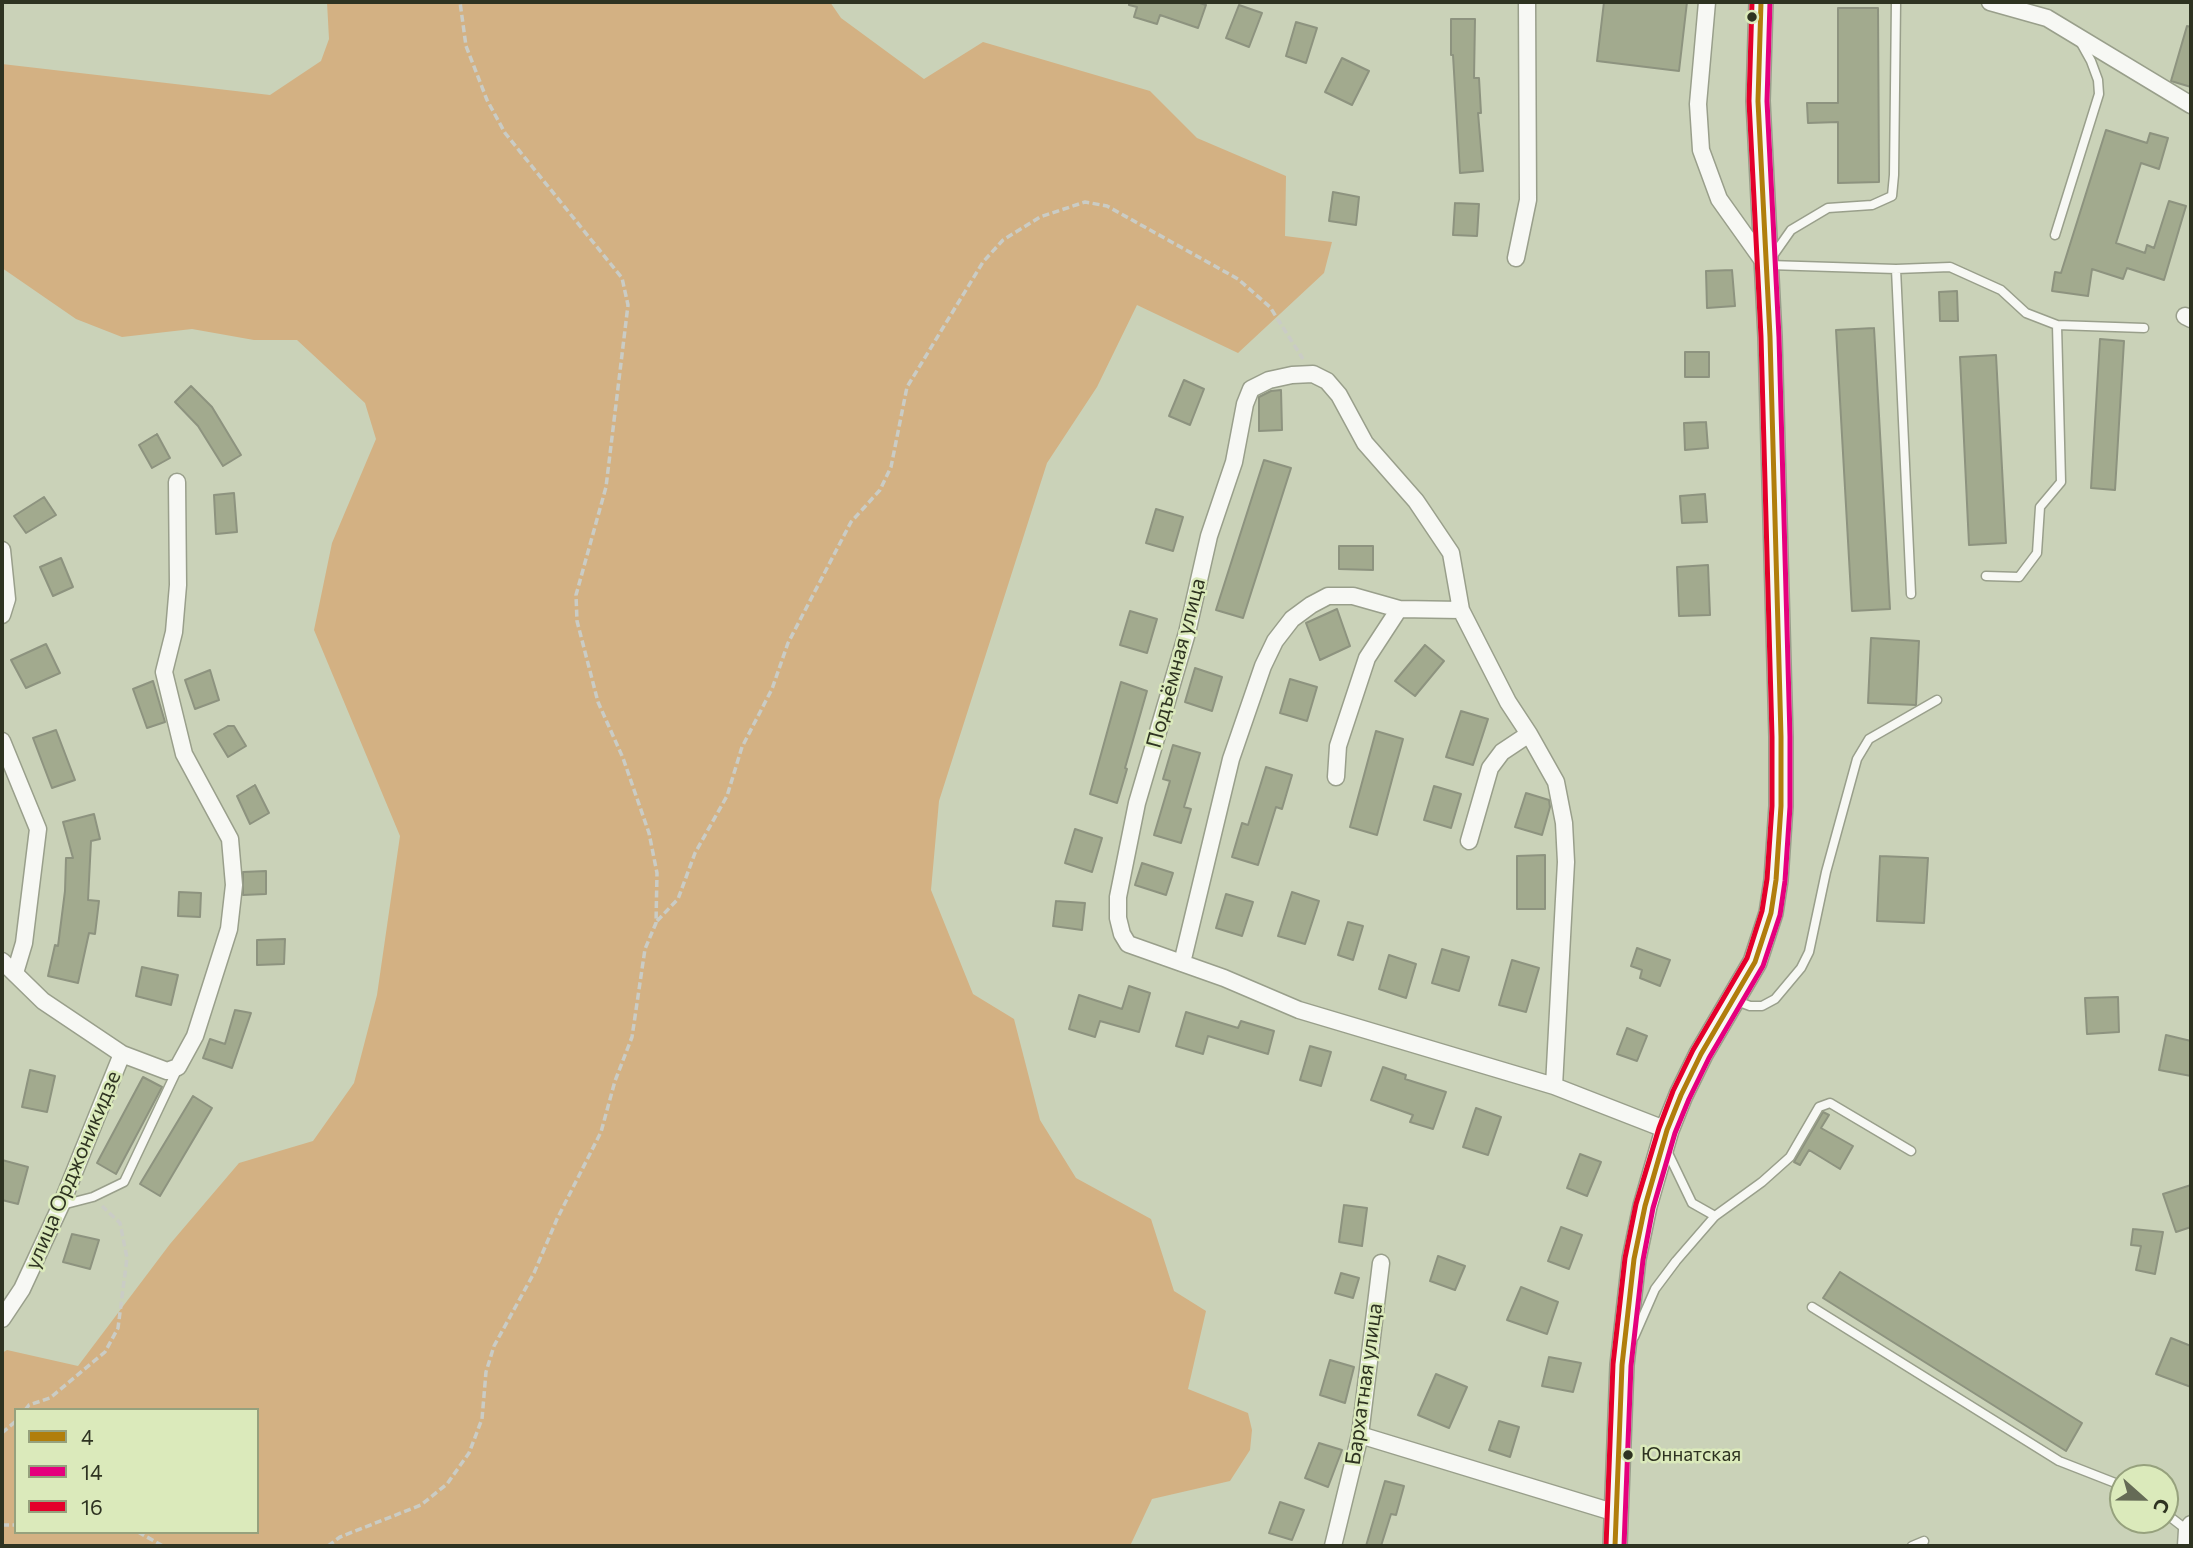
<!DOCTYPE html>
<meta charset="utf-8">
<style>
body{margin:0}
#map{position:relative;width:2193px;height:1548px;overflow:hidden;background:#cad2b8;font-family:Commissioner,sans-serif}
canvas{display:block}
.frame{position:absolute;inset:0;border:4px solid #2e3321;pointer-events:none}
.legend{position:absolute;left:14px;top:1408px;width:245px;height:126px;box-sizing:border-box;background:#dbeabb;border:2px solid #96a17d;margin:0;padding:9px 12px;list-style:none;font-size:21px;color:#2e3321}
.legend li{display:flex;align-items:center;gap:14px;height:35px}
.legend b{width:35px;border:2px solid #96a17d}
.north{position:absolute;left:2109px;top:1464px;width:70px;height:70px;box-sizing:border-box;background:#dbeabb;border:2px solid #96a17d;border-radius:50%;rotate:111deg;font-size:19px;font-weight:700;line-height:28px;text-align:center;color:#2e3321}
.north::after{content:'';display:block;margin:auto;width:24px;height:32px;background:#656b56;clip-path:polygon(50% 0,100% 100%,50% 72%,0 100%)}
</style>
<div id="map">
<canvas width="2193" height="1548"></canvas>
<div class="frame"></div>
<ul class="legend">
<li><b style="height:9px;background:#b17e0c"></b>4</li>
<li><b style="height:9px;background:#e5007d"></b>14</li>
<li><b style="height:9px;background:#e4002b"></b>16</li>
</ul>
<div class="north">С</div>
</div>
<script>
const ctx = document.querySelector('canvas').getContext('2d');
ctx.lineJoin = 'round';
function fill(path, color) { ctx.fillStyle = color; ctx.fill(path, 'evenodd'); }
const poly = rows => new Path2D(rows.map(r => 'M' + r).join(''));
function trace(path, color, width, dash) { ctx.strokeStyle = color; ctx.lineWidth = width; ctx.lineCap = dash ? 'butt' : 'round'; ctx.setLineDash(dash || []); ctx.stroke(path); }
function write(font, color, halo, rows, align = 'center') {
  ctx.font = font + ' Commissioner,sans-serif'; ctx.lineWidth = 5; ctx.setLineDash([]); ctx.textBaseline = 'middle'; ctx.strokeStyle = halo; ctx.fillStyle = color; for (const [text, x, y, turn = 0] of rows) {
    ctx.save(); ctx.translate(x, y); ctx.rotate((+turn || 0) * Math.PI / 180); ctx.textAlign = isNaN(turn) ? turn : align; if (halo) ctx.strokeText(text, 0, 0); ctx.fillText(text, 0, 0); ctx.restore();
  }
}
fill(poly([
 [327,2,830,2,841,18,924,79,983,42,1150,91,1197,138,1286,176,1285,236,1332,242,1324,273,1238,353,1137,305,1097,387,1047,463,939,801,931,890,973,994,1014,1019,1040,1120,1076,1178,1151,1219,1174,1291,1206,1311,1188,1389,1248,1413,1252,1430,1250,1450,1230,1481,1152,1499,1130,1546,2,1546,2,1353,7,1350,78,1366,170,1244,239,1163,313,1141,354,1083,377,995,400,836,314,630,332,543,376,439,365,403,297,340,254,340,192,329,122,337,76,319,2,268,2,64,270,95,321,61,329,39],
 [16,1410,257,1410,257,1532,16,1532]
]), '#d3b183');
const building = poly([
 [1129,2,1197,2,1206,5,1198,28,1160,15,1157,24,1134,17,1137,7,1129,5,1129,2],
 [1604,2,1687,2,1679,71,1597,61,1604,2],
 [1239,5,1262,13,1249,47,1226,38,1239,5],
 [1838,8,1878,8,1879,182,1838,183,1838,122,1808,123,1807,103,1838,103,1838,8],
 [1451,19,1475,19,1474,78,1479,78,1481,113,1478,113,1483,171,1460,173,1453,55,1451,55,1451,19],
 [1296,22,1317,28,1306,63,1286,56,1296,22],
 [2187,26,2191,27,2191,87,2171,81,2187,26],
 [1342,58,1369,71,1352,105,1325,92,1342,58],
 [2106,130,2147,143,2150,133,2168,138,2159,169,2141,163,2116,243,2145,253,2147,245,2154,248,2169,201,2186,206,2164,280,2127,268,2123,279,2092,269,2088,296,2052,291,2055,272,2061,273,2106,130],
 [1333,192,1359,197,1356,225,1329,221,1333,192],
 [1455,203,1479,204,1477,236,1453,235,1455,203],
 [1732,270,1735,306,1707,308,1706,271,1732,270],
 [1957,291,1958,321,1940,321,1939,292,1957,291],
 [1874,328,1890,609,1852,611,1836,330,1874,328],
 [2100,339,2124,341,2115,490,2091,488,2100,339],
 [1685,352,1709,352,1709,377,1685,377,1685,352],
 [1996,355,2006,543,1969,545,1960,357,1996,355],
 [1184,380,1204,389,1190,425,1169,416,1184,380],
 [191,386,212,407,241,455,223,466,198,426,175,402,191,386],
 [1281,390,1282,430,1259,431,1259,397,1271,391,1281,390],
 [1706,422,1708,448,1685,450,1684,423,1706,422],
 [157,434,170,458,152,468,139,445,157,434],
 [1264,460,1291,468,1243,618,1216,610,1264,460],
 [234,493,237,532,216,534,214,495,234,493],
 [1705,494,1707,522,1682,523,1680,496,1705,494],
 [44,497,56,515,26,533,14,516,44,497],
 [1156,509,1183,517,1173,551,1146,543,1156,509],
 [1339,546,1373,546,1373,570,1339,569,1339,546],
 [61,558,73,587,53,596,40,567,61,558],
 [1708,565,1710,615,1679,616,1677,567,1708,565],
 [1337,609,1350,646,1320,660,1306,623,1337,609],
 [1130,611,1157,619,1147,653,1120,645,1130,611],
 [1871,638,1919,641,1916,705,1868,703,1871,638],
 [46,644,60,673,26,688,11,660,46,644],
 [1425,645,1444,661,1415,696,1395,681,1425,645],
 [1195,668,1222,677,1212,711,1185,702,1195,668],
 [210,670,219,700,195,709,185,680,210,670],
 [1290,679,1317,687,1307,721,1280,713,1290,679],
 [153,681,165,722,147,728,133,689,153,681],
 [1121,682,1147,691,1125,768,1127,769,1117,803,1090,794,1121,682],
 [1461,711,1488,719,1473,765,1446,757,1461,711],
 [228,726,234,726,246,746,228,757,214,734,228,726],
 [56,730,75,780,52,788,33,738,56,730],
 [1376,731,1403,739,1377,835,1350,827,1376,731],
 [1173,745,1200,753,1184,807,1191,809,1181,843,1154,835,1170,781,1163,779,1173,745],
 [1266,767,1292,775,1282,809,1276,807,1258,865,1232,857,1242,823,1248,825,1266,767],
 [255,785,269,813,250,824,237,796,255,785],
 [1434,786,1461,794,1451,828,1424,820,1434,786],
 [1526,793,1549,800,1550,807,1542,835,1515,827,1526,793],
 [94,814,100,839,91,841,88,900,99,901,95,934,89,933,78,983,48,976,55,945,58,946,65,891,66,858,73,858,63,822,94,814],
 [1075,829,1102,838,1092,872,1065,863,1075,829],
 [1545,855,1545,909,1517,909,1517,856,1545,855],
 [1880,856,1928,858,1924,923,1877,921,1880,856],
 [1142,863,1173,873,1166,895,1135,885,1142,863],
 [266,871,266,894,243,895,243,872,266,871],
 [179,892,201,893,200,917,178,916,179,892],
 [1292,892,1319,901,1305,944,1278,936,1292,892],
 [1226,894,1253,902,1242,936,1216,928,1226,894],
 [1056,901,1085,903,1082,930,1053,926,1056,901],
 [1348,922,1363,926,1353,960,1338,955,1348,922],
 [285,939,284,964,257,965,257,940,285,939],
 [1637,948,1670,960,1660,986,1640,978,1642,970,1631,966,1637,948],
 [1442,949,1469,957,1459,991,1432,983,1442,949],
 [1389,955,1416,964,1406,998,1379,989,1389,955],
 [1512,960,1539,968,1526,1012,1499,1005,1512,960],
 [142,967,178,975,171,1005,136,996,142,967],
 [1129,986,1150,993,1139,1032,1100,1021,1095,1037,1069,1029,1079,995,1122,1009,1129,986],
 [2118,997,2119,1032,2087,1034,2085,998,2118,997],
 [235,1010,251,1013,232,1068,203,1058,210,1039,225,1044,235,1010],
 [1186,1012,1238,1028,1241,1021,1274,1031,1268,1054,1208,1036,1203,1054,1176,1046,1186,1012],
 [1627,1028,1647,1036,1637,1061,1617,1054,1627,1028],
 [2166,1035,2191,1041,2191,1076,2159,1070,2166,1035],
 [1310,1046,1331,1052,1321,1086,1300,1080,1310,1046],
 [1383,1067,1406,1075,1405,1079,1446,1092,1433,1129,1410,1122,1413,1115,1371,1100,1383,1067],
 [30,1070,55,1076,47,1112,22,1107,30,1070],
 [143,1077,162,1087,116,1174,97,1163,143,1077],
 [193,1096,212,1108,160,1196,140,1184,193,1096],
 [1476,1108,1501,1117,1488,1155,1463,1147,1476,1108],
 [1823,1112,1829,1115,1821,1128,1853,1146,1840,1169,1809,1150,1800,1165,1794,1162,1823,1112],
 [1580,1154,1601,1162,1587,1196,1567,1188,1580,1154],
 [2,1160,28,1167,18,1204,2,1200,2,1160],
 [2191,1185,2191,1227,2176,1232,2163,1194,2191,1185],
 [1344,1205,1367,1208,1362,1246,1339,1242,1344,1205],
 [1561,1227,1582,1235,1569,1269,1548,1261,1561,1227],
 [2133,1229,2163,1232,2155,1274,2136,1270,2141,1246,2131,1245,2133,1229],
 [72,1234,99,1240,90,1269,63,1262,72,1234],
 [1438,1256,1465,1266,1455,1290,1430,1281,1438,1256],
 [1840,1272,2082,1423,2066,1451,1823,1298,1840,1272],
 [1341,1273,1359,1278,1353,1298,1335,1293,1341,1273],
 [1521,1287,1558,1302,1547,1334,1507,1320,1521,1287],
 [2171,1338,2191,1346,2191,1387,2156,1374,2171,1338],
 [1549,1357,1581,1363,1573,1392,1542,1386,1549,1357],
 [1330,1360,1354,1367,1345,1403,1320,1395,1330,1360],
 [1436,1374,1467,1387,1449,1428,1418,1415,1436,1374],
 [1499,1421,1519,1427,1510,1457,1489,1450,1499,1421],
 [1319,1443,1342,1450,1328,1487,1305,1478,1319,1443],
 [1385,1481,1404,1486,1396,1515,1391,1514,1381,1546,1366,1546,1385,1481],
 [1280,1502,1304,1510,1292,1540,1269,1533,1280,1502]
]);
fill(building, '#a2aa8e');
trace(building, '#8d937f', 2);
const lane = poly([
 [2055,235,2099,94,2098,80,2091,61,2081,43],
 [1772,257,1791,230,1828,208,1872,205,1892,196,1894,175,1896,2],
 [1769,265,1896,269,1911,594],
 [1896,269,1950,267,2001,290,2026,313,2057,325,2144,328],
 [1986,576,2019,577,2037,553,2040,507,2061,482,2057,325],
 [1734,1000,1750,1006,1762,1006,1775,999,1801,968,1809,952,1826,872,1857,759,1869,739,1937,700],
 [1667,1151,1692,1203,1715,1216],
 [62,1205,93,1197,124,1182,177,1070],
 [1812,1307,2059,1461,2123,1486],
 [1634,1337,1655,1289,1676,1261,1715,1216,1762,1182,1790,1157,1819,1107,1830,1103,1911,1151],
 [2165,1513,2187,1530],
 [1912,1546,1924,1541]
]);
const street = poly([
 [1707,2,1698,104,1701,150,1719,199,1766,265],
 [1990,2,2047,18,2191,105],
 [1516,258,1528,200,1527,2],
 [2185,316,2191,319],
 [2,550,7,599,2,615],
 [2,741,38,829,24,943,15,973],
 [1336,777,1338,746,1367,658,1399,609],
 [1469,841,1490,768,1502,752,1529,734],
 [2,961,43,1001,122,1054,167,1071,178,1067,195,1036,229,929,234,885,230,839,184,754,164,672,174,632,178,585,177,482],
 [1182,963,1231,759,1263,666,1275,641,1292,619,1311,605,1328,596,1353,596,1399,609,1461,610],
 [1554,1086,1566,862,1564,823,1556,782,1529,734,1508,702,1461,610,1451,553,1416,501,1365,443,1339,395,1327,381,1313,374,1292,375,1269,380,1251,389,1245,404,1234,462,1209,536,1187,633,1137,803,1118,897,1118,918,1122,934,1128,944,1224,978,1299,1010,1554,1086,1667,1130],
 [2,1319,22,1289,61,1205,122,1054],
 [1360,1435,1616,1513],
 [1333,1546,1360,1435,1381,1263],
 [2186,1546,2187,1530,2191,1524]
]);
const secondary = poly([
 [1615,1546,1622,1365,1634,1259,1645,1206,1667,1130,1681,1095,1701,1054,1755,962,1771,913,1776,880,1781,806,1781,737,1770,337,1758,101,1761,2]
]);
trace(lane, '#999f8b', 11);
trace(street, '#999f8b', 19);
trace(secondary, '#999f8b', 26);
trace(poly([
 [657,921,678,899,695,853,727,796,742,747,772,689,788,643,851,522,880,490,891,467,907,387,983,262,1003,240,1040,217,1085,202,1107,206,1238,279,1270,307,1303,359],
 [25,1410,29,1405,50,1398,105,1352,118,1328,127,1258,120,1223,102,1206],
 [2,1433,16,1421],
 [2,1525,16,1525],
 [138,1532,163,1546],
 [328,1546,340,1537,421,1505,447,1484,469,1453,482,1419,486,1372,494,1346,534,1273,557,1219,601,1132,615,1081,632,1037,645,949,656,923,657,873,649,833,623,758,598,702,577,621,576,595,606,487,628,305,622,278,505,133,487,100,466,46,460,2]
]), '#caccc5', 3.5, [7, 3.5]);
trace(lane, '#f7f8f4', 8);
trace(street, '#f7f8f4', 16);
trace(secondary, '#f7f8f4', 23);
trace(poly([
 [1615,1546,1622,1365,1634,1259,1645,1206,1667,1130,1681,1095,1701,1054,1755,962,1771,913,1776,880,1781,806,1781,737,1770,337,1758,101,1761,2]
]), '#b17e0c', 5);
trace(poly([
 [1624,1546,1631,1366,1643,1260,1653,1208,1675,1133,1689,1099,1709,1058,1763,966,1780,915,1785,881,1790,807,1790,737,1779,337,1767,101,1770,2]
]), '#e5007d', 5);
trace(poly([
 [1606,1546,1613,1364,1625,1258,1636,1204,1659,1128,1673,1091,1693,1050,1747,958,1762,911,1767,879,1772,806,1772,737,1761,337,1749,101,1752,2]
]), '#e4002b', 5);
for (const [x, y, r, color] of [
 [1752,17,6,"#2e3321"],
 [1628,1455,6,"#2e3321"]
]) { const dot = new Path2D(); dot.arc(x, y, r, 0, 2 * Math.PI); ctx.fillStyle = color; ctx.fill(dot); trace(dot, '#dbeabb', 2.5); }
write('19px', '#2e3321', '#dbeabb', [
 ["Юннатская",1641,1455]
], 'left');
write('21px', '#2e3321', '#dbeabb', [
 ["Подъёмная улица",1176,663,-75],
 ["улица Орджоникидзе",73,1170,-67],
 ["Бархатная улица",1364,1384,-82]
]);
</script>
